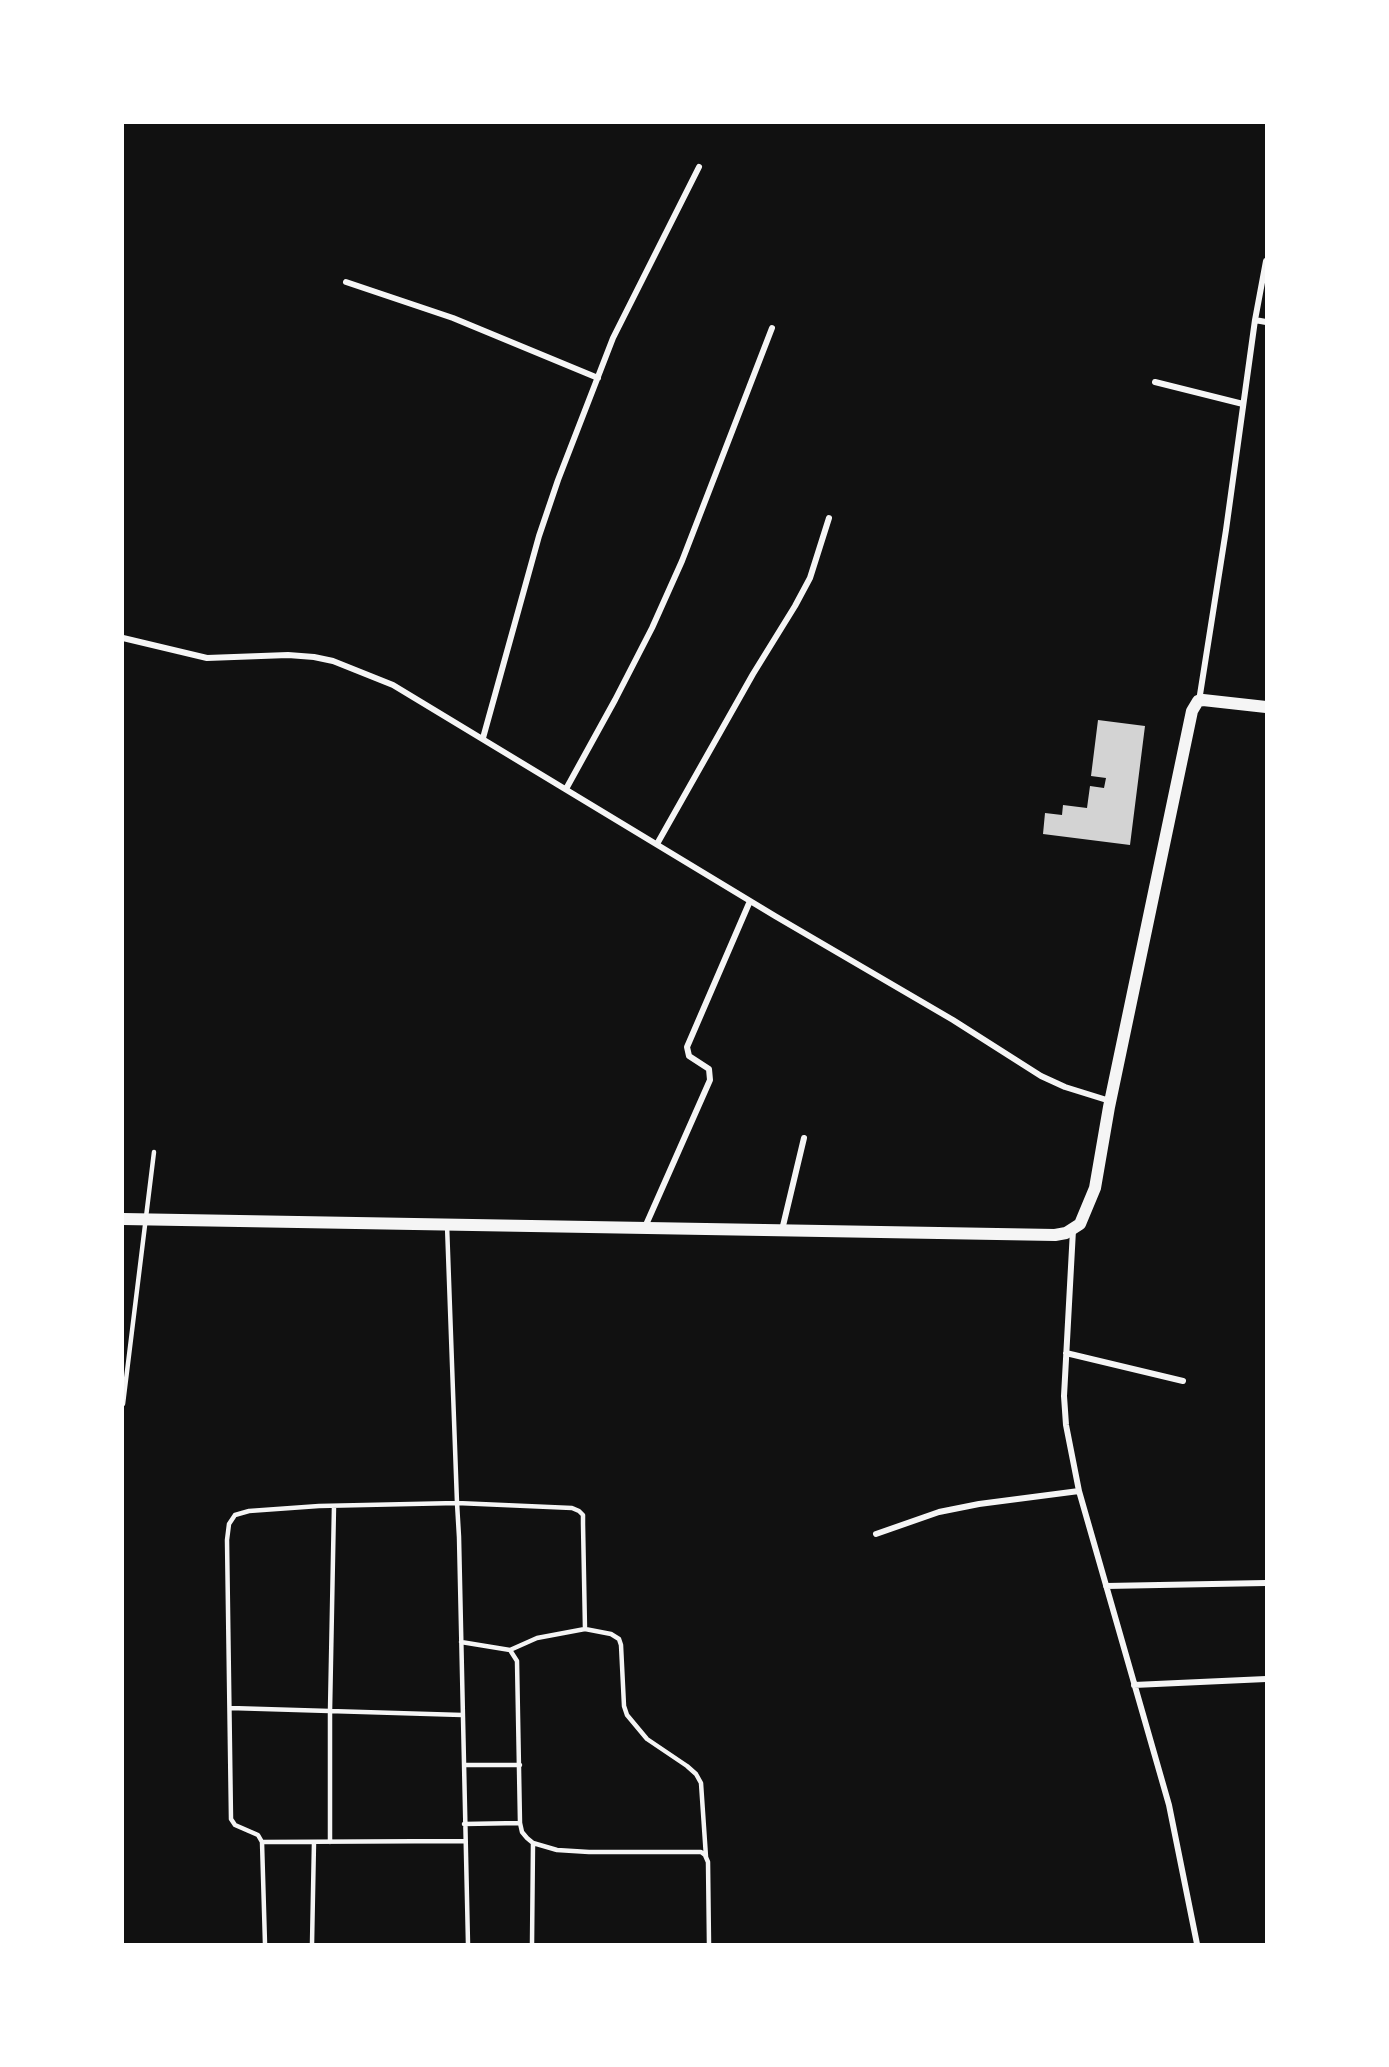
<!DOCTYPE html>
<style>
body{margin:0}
#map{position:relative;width:1389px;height:2067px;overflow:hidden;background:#111;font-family:Quicksand,sans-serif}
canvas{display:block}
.frame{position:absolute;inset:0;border:124px solid #fff;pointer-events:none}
</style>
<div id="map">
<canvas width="1389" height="2067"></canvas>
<div class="frame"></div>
</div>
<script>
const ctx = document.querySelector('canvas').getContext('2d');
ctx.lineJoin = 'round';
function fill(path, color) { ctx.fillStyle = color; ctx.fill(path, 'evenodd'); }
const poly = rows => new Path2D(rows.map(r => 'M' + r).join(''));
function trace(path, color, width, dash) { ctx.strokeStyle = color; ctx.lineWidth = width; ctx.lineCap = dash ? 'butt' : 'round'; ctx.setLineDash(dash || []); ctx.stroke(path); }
fill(poly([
 [1098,720,1145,726,1130,845,1043,834,1045,813,1062,815,1063,805,1087,808,1090,786,1104,788,1106,778,1091,776]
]), '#d3d3d3');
trace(poly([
 [447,1225,457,1503,459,1537,468,1944],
 [123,1404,154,1152],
 [461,1642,510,1650,517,1661,520,1823,522,1832,527,1838,533,1843,557,1850,589,1852,701,1852,705,1855,708,1862,709,1944],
 [510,1650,537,1638,585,1629],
 [230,1708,462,1715],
 [464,1765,520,1765],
 [464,1824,520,1823],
 [262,1842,465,1841],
 [330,1842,330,1711,334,1506],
 [265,1944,262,1842,258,1835,235,1825,231,1819,227,1540,229,1524,235,1515,249,1511,319,1506,457,1503,572,1508,579,1511,583,1515,583,1524,585,1629,611,1634,619,1639,621,1645,624,1706,627,1715,647,1739,687,1766,696,1774,701,1783,706,1857],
 [312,1944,314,1842],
 [532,1944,533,1843]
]), '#f5f5f5', 4.5);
trace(poly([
 [346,282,453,318,598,378],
 [1255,320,1266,322],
 [1155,382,1243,404],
 [123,638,207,658,288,655,314,657,333,661,393,685,775,916,953,1020,1041,1076,1065,1087,1110,1101],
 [1199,701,1226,530,1255,320,1266,261],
 [483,738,539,536,558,480,613,338,699,167],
 [566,789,615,700,652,628,682,561,772,328],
 [657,844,753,674,795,606,810,578,829,518],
 [645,1227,710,1080,709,1069,689,1056,687,1047,750,901],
 [782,1230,804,1138],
 [1073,1230,1064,1396,1066,1425,1079,1491,1169,1805,1197,1944],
 [1066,1353,1183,1381],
 [876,1534,939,1512,979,1504,1079,1491],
 [1106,1586,1266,1583],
 [1134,1685,1266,1679]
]), '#f5f5f5', 6);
trace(poly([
 [123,1219,1055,1235,1066,1233,1080,1224,1095,1188,1109,1107,1192,711,1198,701,1203,700,1266,707]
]), '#f5f5f5', 12);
</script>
